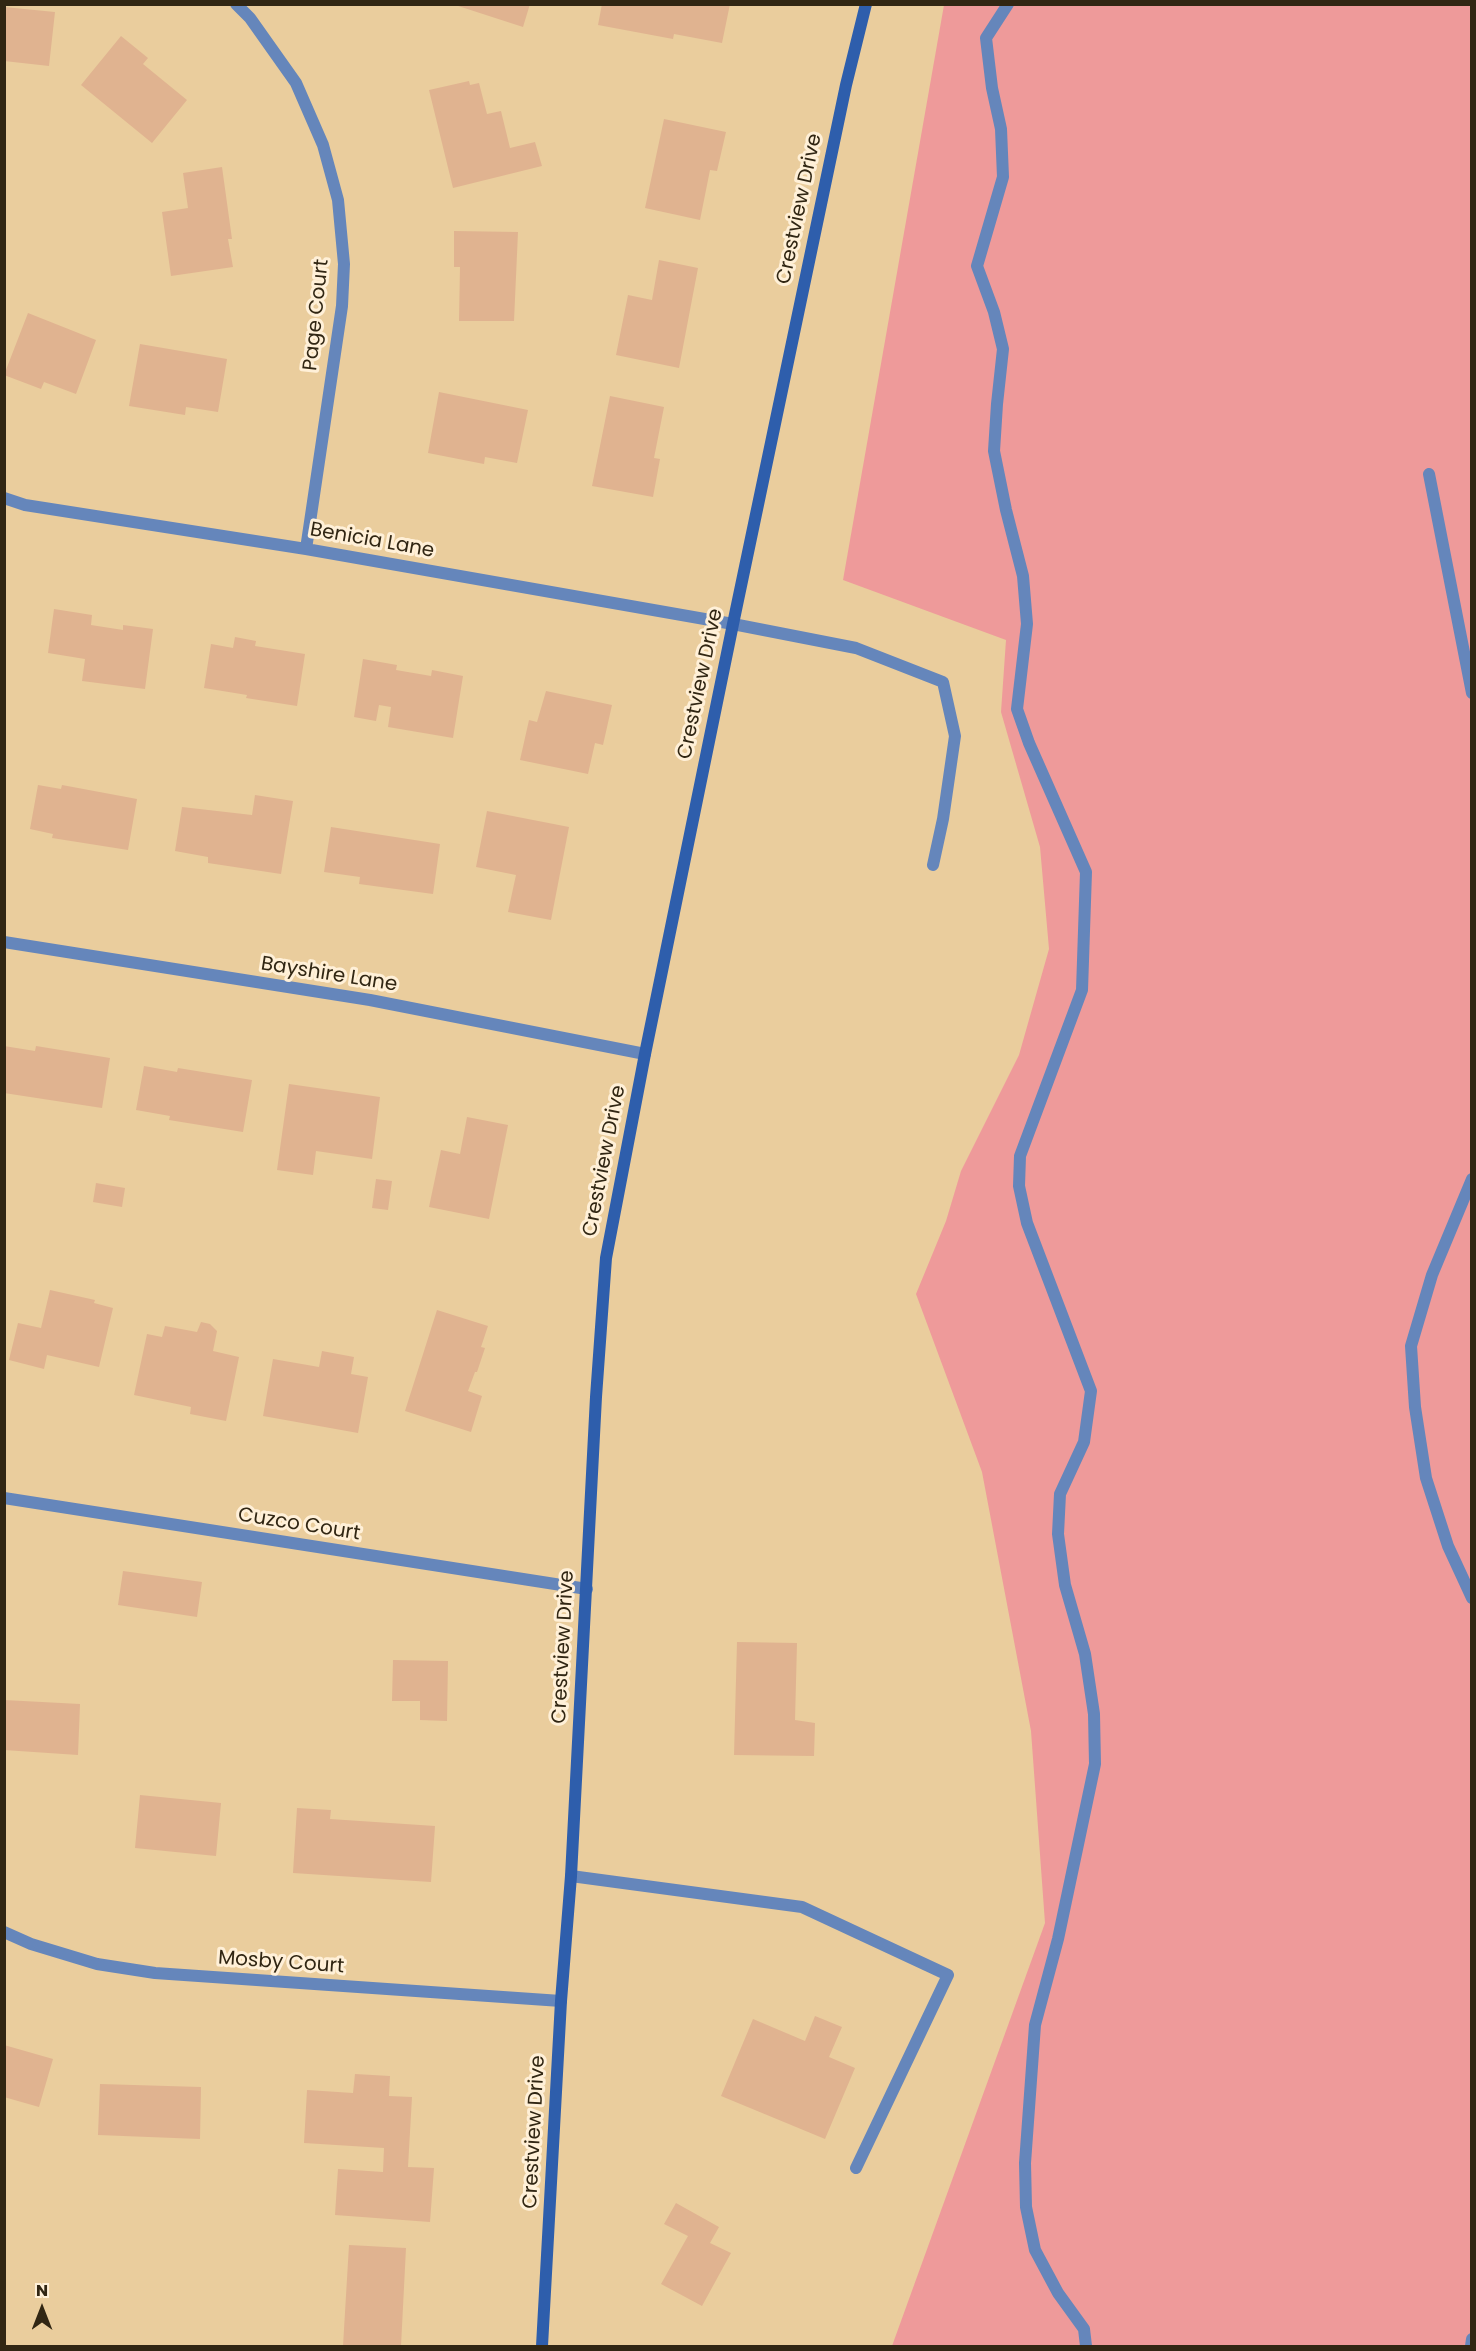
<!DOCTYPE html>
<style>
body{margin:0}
#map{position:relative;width:1476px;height:2351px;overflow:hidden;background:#eacd9d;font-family:Poppins,sans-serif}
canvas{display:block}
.frame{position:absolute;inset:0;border:6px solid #312613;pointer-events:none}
.north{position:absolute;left:12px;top:2279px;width:60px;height:60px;-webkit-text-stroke:4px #fff0d8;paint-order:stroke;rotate:0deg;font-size:16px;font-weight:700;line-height:24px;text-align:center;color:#312613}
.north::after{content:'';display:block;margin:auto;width:21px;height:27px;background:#312613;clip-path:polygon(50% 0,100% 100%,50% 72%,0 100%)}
</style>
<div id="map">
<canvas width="1476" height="2351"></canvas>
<div class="frame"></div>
<div class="north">N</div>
</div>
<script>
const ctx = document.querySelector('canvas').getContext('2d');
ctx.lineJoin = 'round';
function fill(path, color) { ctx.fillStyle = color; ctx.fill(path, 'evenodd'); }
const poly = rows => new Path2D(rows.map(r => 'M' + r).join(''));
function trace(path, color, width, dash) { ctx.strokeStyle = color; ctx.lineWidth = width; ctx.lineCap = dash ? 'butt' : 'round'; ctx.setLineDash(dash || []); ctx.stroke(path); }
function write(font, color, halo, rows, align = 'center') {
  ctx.font = font + ' Poppins,sans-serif'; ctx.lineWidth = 6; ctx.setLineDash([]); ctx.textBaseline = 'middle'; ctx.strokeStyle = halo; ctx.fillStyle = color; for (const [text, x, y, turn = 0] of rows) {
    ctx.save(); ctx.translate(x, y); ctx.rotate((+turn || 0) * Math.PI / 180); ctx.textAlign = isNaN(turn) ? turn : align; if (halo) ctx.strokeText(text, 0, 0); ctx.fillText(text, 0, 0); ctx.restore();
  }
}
fill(poly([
 [944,5,1471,5,1471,2346,892,2346,1045,1923,1031,1731,982,1472,916,1294,946,1221,961,1171,1019,1055,1049,949,1040,847,1001,712,1006,640,843,580]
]), '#ee9a9a');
fill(poly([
 [452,4,530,4,523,27],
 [602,4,730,4,722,43,674,34,673,39,598,25],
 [4,7,55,12,49,66,4,61],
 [121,36,148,58,143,64,187,100,152,143,81,85],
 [469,81,470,85,479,83,487,114,501,111,510,148,535,142,542,166,453,188,429,90],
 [664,119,726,132,717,171,710,170,700,220,645,208],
 [222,167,232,239,228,239,233,267,171,276,162,212,188,208,183,173],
 [454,231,518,232,514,321,459,321,460,267,454,267],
 [659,260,698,268,679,368,616,355,628,295,652,300],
 [28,313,96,340,76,394,44,382,41,389,4,375],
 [140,344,227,359,218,412,186,407,185,415,129,406],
 [439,392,528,410,517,463,485,457,484,464,428,453],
 [610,396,664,407,654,458,660,459,653,497,592,486],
 [54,609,92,615,91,625,123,630,123,625,153,629,145,689,82,681,85,659,48,653],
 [235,637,256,641,255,646,305,654,297,706,246,698,247,695,204,688,211,644,233,648],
 [363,659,397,665,396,670,431,676,432,670,463,676,453,738,388,727,391,707,379,705,376,721,354,717],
 [546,691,612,705,603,745,595,743,588,774,520,760,529,720,537,722],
 [38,785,61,789,62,785,137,799,128,850,52,838,53,834,30,829],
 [255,795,293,801,281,874,208,863,208,857,175,851,182,807,252,815],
 [487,811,569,827,551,920,508,912,516,875,476,867],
 [331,827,440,844,433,894,359,884,360,877,324,872],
 [4,1046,35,1051,36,1046,110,1058,102,1108,4,1093],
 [144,1066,177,1072,178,1068,252,1080,243,1132,169,1120,170,1116,136,1110],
 [289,1084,380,1097,372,1159,316,1151,313,1175,277,1170],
 [467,1117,508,1125,489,1219,429,1207,441,1150,460,1154],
 [376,1179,392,1181,388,1210,372,1208],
 [96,1183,125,1188,122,1207,93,1202],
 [50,1290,95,1300,94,1303,113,1308,99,1367,47,1355,44,1369,9,1360,18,1323,41,1328],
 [437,1310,488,1326,481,1347,485,1348,477,1372,475,1372,468,1391,482,1396,471,1432,405,1411],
 [201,1322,210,1324,217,1331,213,1351,239,1357,226,1421,190,1414,191,1407,134,1395,147,1334,162,1337,165,1326,197,1332],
 [322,1351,354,1357,351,1374,368,1377,358,1433,263,1416,273,1359,319,1367],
 [123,1571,202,1582,197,1617,118,1605],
 [737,1642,797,1643,795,1720,815,1723,814,1756,734,1755],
 [393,1660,448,1661,447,1721,420,1720,420,1701,392,1701],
 [4,1700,80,1704,78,1755,4,1750],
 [140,1795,221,1803,216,1856,135,1848],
 [297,1808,331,1810,330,1819,435,1826,431,1882,293,1873],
 [815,2016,842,2027,829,2057,855,2068,825,2139,721,2096,753,2019,805,2041],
 [4,2045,53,2059,39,2107,4,2097],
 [355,2074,390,2076,389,2096,412,2097,408,2167,434,2168,430,2222,335,2215,338,2169,383,2172,384,2148,304,2143,307,2090,353,2093],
 [100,2084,201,2087,200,2139,98,2135],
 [676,2203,719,2227,710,2243,731,2253,702,2306,661,2284,688,2236,664,2224],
 [349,2245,406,2248,401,2346,343,2346]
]), '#e0b390');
trace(poly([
 [1008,4,986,38,992,88,1001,129,1003,177,977,266,994,312,1003,349,997,404,994,451,1006,510,1023,576,1027,624,1017,709,1029,743,1086,872,1082,990,1020,1156,1019,1186,1027,1223,1091,1391,1084,1442,1060,1494,1058,1534,1065,1585,1085,1654,1094,1714,1095,1764,1058,1939,1035,2025,1025,2163,1026,2207,1035,2250,1058,2293,1084,2329,1086,2346],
 [1429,474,1472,693],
 [733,624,856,648,943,682,955,736,943,819,933,865],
 [1472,1179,1432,1275,1411,1346,1415,1407,1426,1478,1448,1546,1472,1598],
 [571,1876,802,1907,948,1975,856,2168],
 [1471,2346,1472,2339]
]), '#6586bb', 12);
trace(poly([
 [236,4,250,18,296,83,323,145,338,200,344,264,342,306,306,549],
 [4,498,25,505,306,549,733,624],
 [4,942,370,1000,645,1054],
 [4,1498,587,1589],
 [4,1932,31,1944,97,1964,155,1973,561,2001]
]), '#6586bb', 12);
trace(poly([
 [542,2346,561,2001,571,1876,596,1397,606,1258,645,1054,733,624,846,85,866,4]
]), '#2e5eac', 12);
write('20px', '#312613', '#fff0d8', [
 ["Crestview Drive",800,209,-78],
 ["Page Court",317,315,-84],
 ["Benicia Lane",372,541,10],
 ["Crestview Drive",701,684,-78],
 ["Bayshire Lane",329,975,9],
 ["Crestview Drive",605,1161,-79],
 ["Cuzco Court",299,1525,9],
 ["Crestview Drive",564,1647,-87],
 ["Mosby Court",281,1963,4],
 ["Crestview Drive",535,2132,-87]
]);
</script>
